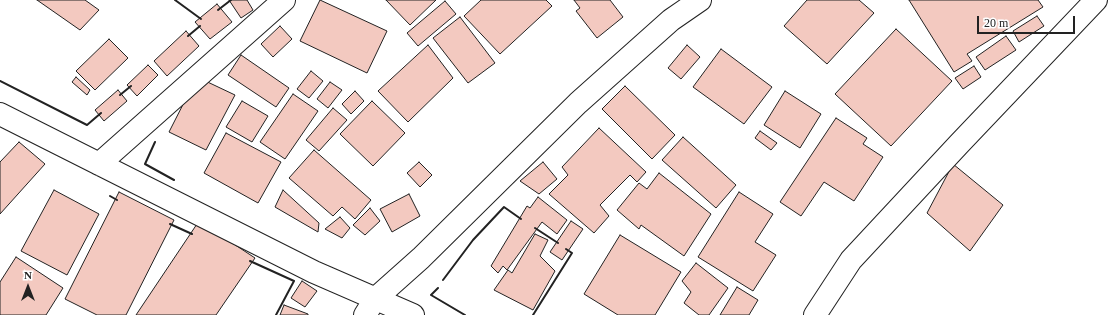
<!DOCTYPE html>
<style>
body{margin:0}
#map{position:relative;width:1115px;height:315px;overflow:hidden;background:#fff;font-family:"Times New Roman",serif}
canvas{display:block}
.north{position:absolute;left:8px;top:267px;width:40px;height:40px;-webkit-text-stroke:3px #fff;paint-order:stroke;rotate:0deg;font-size:11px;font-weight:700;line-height:16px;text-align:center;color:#222}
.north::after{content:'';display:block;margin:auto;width:14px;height:18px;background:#222;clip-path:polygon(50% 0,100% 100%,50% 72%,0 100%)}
.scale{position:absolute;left:977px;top:16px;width:98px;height:18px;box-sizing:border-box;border:2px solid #222;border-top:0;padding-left:5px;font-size:12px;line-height:14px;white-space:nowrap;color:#222;-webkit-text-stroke:3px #fff;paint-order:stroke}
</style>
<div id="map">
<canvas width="1115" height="315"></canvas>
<div class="north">N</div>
<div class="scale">20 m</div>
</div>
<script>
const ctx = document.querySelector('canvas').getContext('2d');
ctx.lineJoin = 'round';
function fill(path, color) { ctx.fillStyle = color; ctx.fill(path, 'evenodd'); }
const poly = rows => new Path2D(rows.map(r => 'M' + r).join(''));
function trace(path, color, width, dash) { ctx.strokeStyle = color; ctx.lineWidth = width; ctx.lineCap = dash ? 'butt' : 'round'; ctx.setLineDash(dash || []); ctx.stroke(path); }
const building = poly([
 [37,0,85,0,99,10,80,30,37,0],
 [229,0,247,0,253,10,241,18,229,0],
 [320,0,387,31,367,73,300,41,320,0],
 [386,0,436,0,410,25,386,0],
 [481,0,546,0,552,6,500,54,464,16,481,0],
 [574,0,610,0,623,17,597,38,576,11,580,8,574,0],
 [807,0,859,0,874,13,827,64,784,26,807,0],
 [909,0,1038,0,1043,7,967,54,972,61,954,72,909,0],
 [445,1,456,14,418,46,407,33,445,1],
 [217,4,232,22,210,39,195,22,217,4],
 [1037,16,1044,26,1019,42,1013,31,1037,16],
 [460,17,495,63,468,83,433,38,460,17],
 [280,26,292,39,273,57,261,44,280,26],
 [896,29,952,81,891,146,835,94,896,29],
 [186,31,199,46,167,76,154,61,186,31],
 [1006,36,1016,50,985,70,976,57,1006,36],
 [109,39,128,58,95,90,76,71,109,39],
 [428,45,453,78,408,122,378,91,428,45],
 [687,45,700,57,681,79,668,68,687,45],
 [721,49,772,87,744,124,693,87,721,49],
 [241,55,289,88,276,107,228,75,241,55],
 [148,65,158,75,137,96,127,85,148,65],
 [974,66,981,77,963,89,955,78,974,66],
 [311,71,323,81,309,98,297,89,311,71],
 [76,77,90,90,87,95,72,82,76,77],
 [197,77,235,95,206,150,169,132,197,77],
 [330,82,342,90,328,108,317,99,330,82],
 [625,86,675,135,652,159,602,109,625,86],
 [118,90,127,101,104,121,95,110,118,90],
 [355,91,364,101,351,114,342,104,355,91],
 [785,91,821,114,800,148,764,125,785,91],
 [293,94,318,111,285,159,260,142,293,94],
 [242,101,268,116,252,142,226,127,242,101],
 [372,101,405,133,373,166,340,134,372,101],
 [333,108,347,120,319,151,306,140,333,108],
 [836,118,867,138,863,144,883,157,854,201,824,182,801,216,780,202,836,118],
 [599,128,646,172,637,182,630,175,600,205,609,216,594,233,549,194,568,175,562,167,599,128],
 [760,131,777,143,771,150,755,138,760,131],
 [226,133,281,162,258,203,204,173,226,133],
 [683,137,736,185,716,208,662,160,683,137],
 [19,142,45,164,0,214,0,162,19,142],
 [314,150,371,200,355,219,342,207,333,216,289,178,314,150],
 [419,162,432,175,420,187,407,173,419,162],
 [543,162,557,179,539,194,520,181,543,162],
 [953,164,1003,205,970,251,927,213,953,164],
 [659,173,711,214,684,256,641,225,639,229,617,210,639,183,647,189,659,173],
 [54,190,99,214,67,275,21,251,54,190],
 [283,190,319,223,318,232,275,207,283,190],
 [119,192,174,220,126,315,97,315,65,299,119,192],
 [739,192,773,214,755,242,776,255,753,291,698,257,739,192],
 [409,194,420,216,392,232,380,209,409,194],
 [538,197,567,220,557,234,542,222,507,270,503,266,498,273,491,266,527,206,530,208,538,197],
 [370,208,380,221,365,235,353,225,370,208],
 [340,217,350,228,342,238,325,229,340,217],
 [199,221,255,258,216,315,136,315,199,221],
 [571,221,583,229,562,260,550,252,571,221],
 [535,234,548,240,540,256,555,271,533,310,494,290,508,270,512,273,535,234],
 [620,235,681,272,655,315,618,315,584,294,620,235],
 [16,257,63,288,46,315,0,315,0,282,16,257],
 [696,263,728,288,709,315,699,315,684,303,691,292,682,281,696,263],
 [302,281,317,291,305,307,291,298,302,281],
 [737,287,758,300,749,315,720,315,737,287],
 [284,305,308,314,308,315,280,315,284,305]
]);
fill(building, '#f3c9c0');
trace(building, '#222', 1);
const minor = poly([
 [0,114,314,272,413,315],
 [99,164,284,0],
 [365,315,375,299,421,258,578,103,671,20,700,0],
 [815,315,851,260,959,144,1096,0]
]);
trace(minor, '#222', 24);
trace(minor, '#fff', 22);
trace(poly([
 [175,0,201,19],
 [218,10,231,0],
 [188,36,200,26],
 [0,81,87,125,101,113],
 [120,95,131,86],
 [155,142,145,164,174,180],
 [110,196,117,200],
 [170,224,192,234],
 [535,228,558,243],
 [250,261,294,281,276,315],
 [443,280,473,240,504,207,521,219],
 [438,288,431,295,465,315],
 [533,315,572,253,566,249]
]), '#222', 2);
</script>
